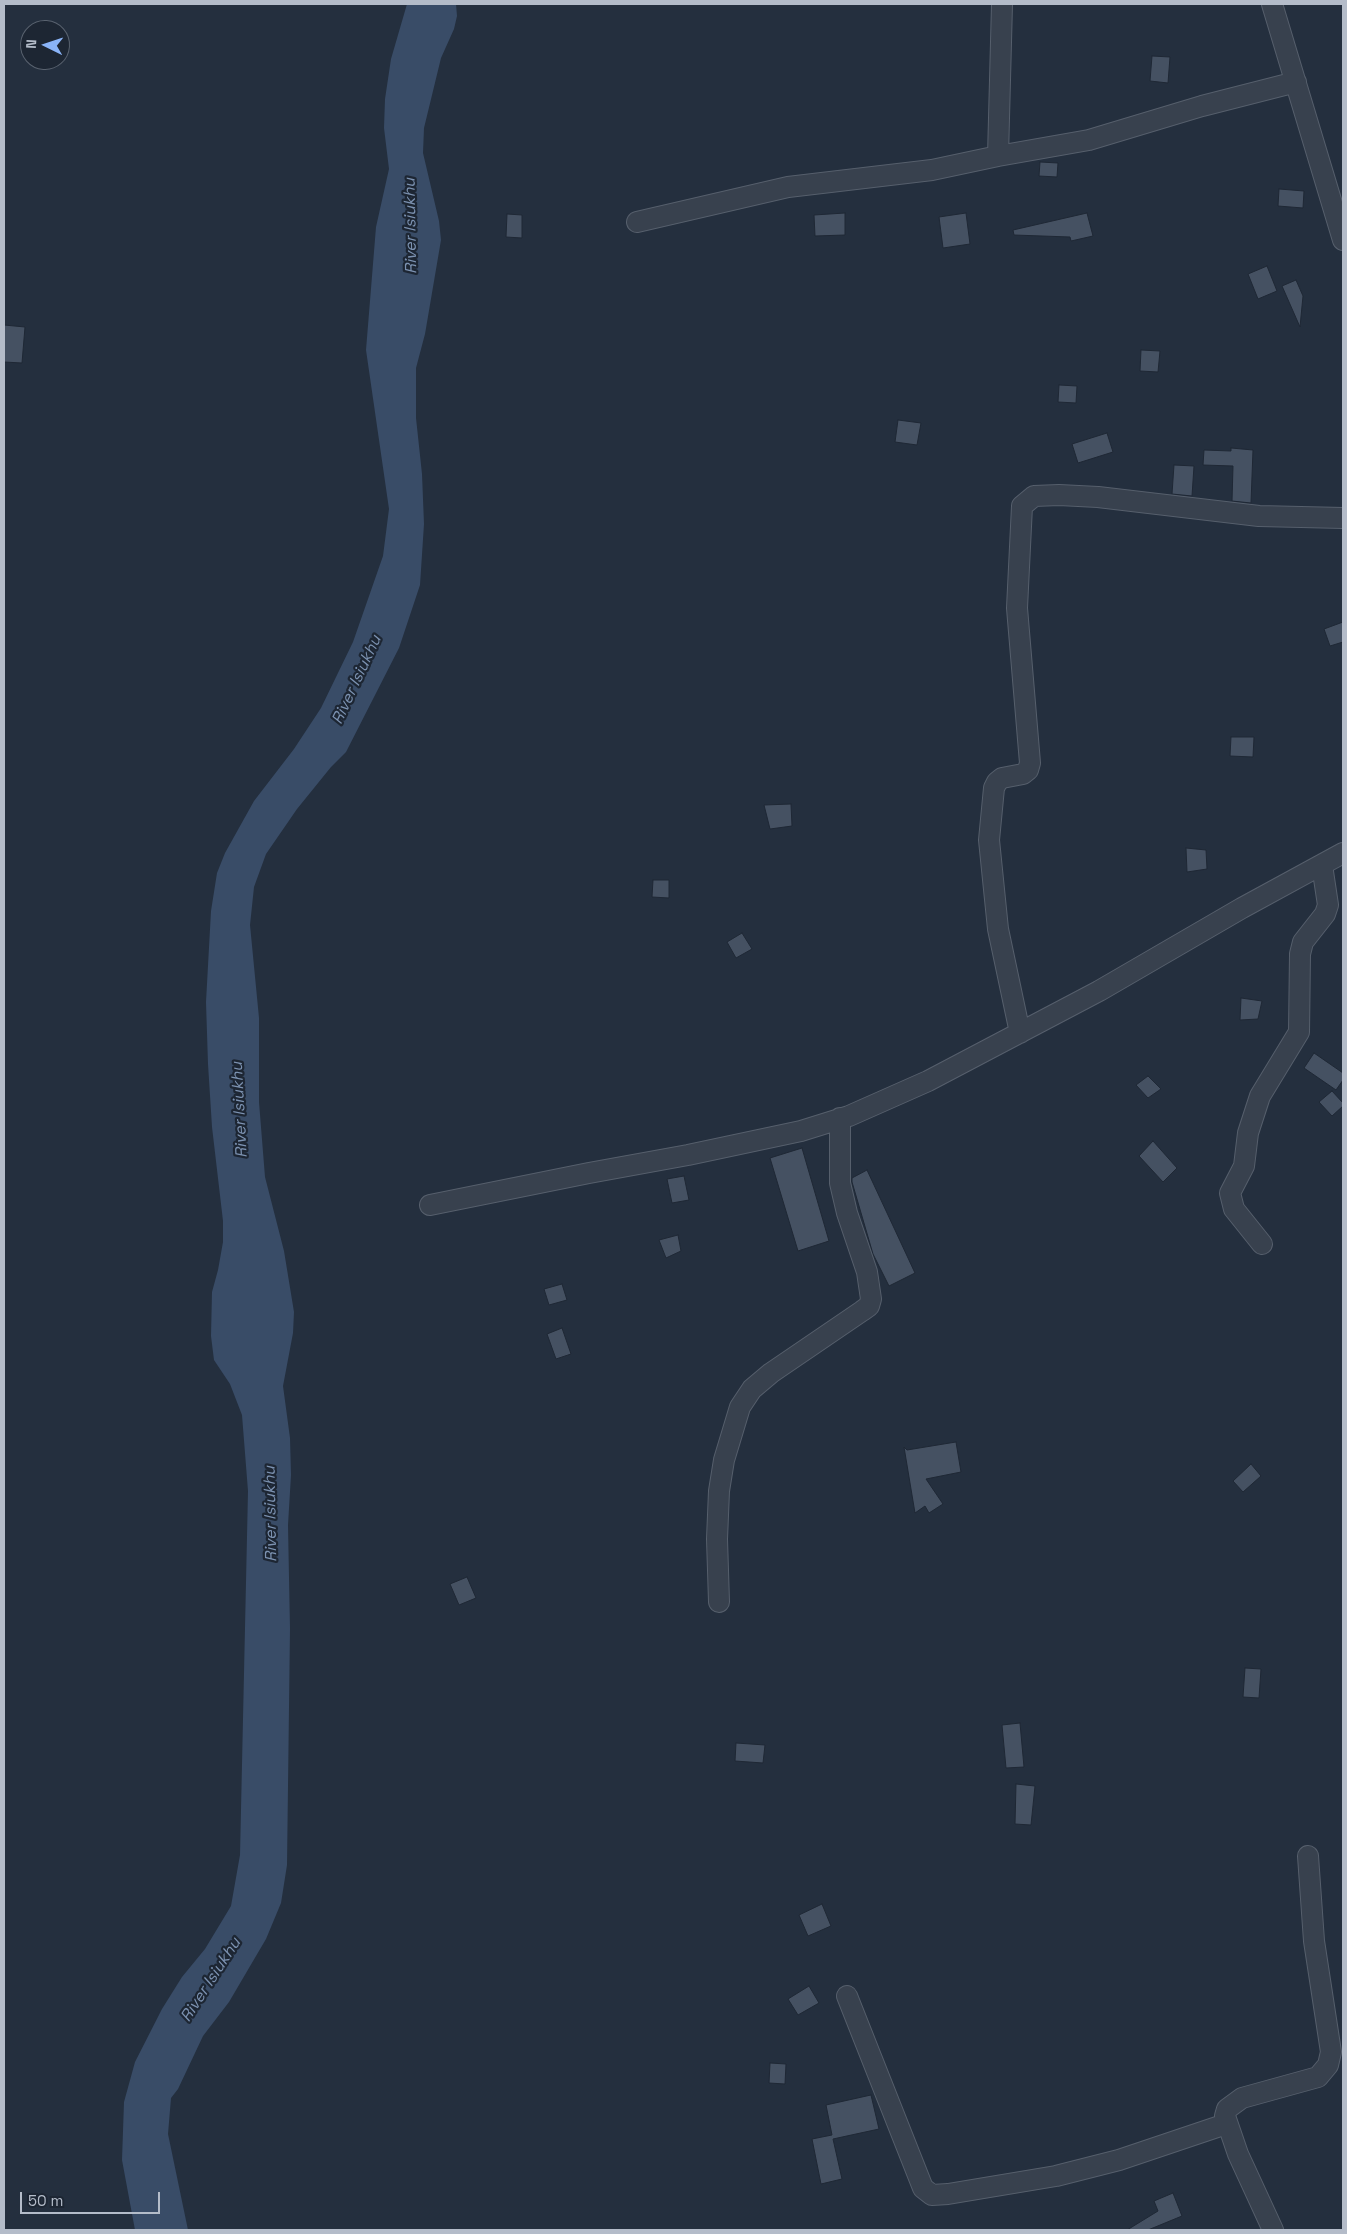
<!DOCTYPE html>
<style>
body{margin:0}
#map{position:relative;width:1347px;height:2234px;overflow:hidden;background:#242f3e;font-family:"Space Grotesk",sans-serif}
canvas{display:block}
.frame{position:absolute;inset:0;border:5px solid #b4bcc9;pointer-events:none}
.north{position:absolute;left:20px;top:20px;width:50px;height:50px;box-sizing:border-box;background:#1d2633;border:1px solid #59626f;border-radius:50%;rotate:274deg;font-size:14px;font-weight:700;line-height:20px;text-align:center;color:#b4bcc9}
.north::after{content:'';display:block;margin:auto;width:18px;height:22px;background:#8ab4f8;clip-path:polygon(50% 0,100% 100%,50% 72%,0 100%)}
.scale{position:absolute;left:20px;top:2192px;width:140px;height:22px;box-sizing:border-box;border:2px solid #b4bcc9;border-top:0;padding-left:6px;font-size:15px;line-height:18px;white-space:nowrap;color:#b4bcc9;-webkit-text-stroke:4px #1d2633;paint-order:stroke}
</style>
<div id="map">
<canvas width="1347" height="2234"></canvas>
<div class="frame"></div>
<div class="north">N</div>
<div class="scale">50 m</div>
</div>
<script>
const ctx = document.querySelector('canvas').getContext('2d');
ctx.lineJoin = 'round';
function fill(path, color) { ctx.fillStyle = color; ctx.fill(path, 'evenodd'); }
const poly = rows => new Path2D(rows.map(r => 'M' + r).join(''));
function trace(path, color, width, dash) { ctx.strokeStyle = color; ctx.lineWidth = width; ctx.lineCap = dash ? 'butt' : 'round'; ctx.setLineDash(dash || []); ctx.stroke(path); }
function write(font, color, halo, rows, align = 'center') {
  ctx.font = font + ' "Space Grotesk",sans-serif'; ctx.lineWidth = 4.5; ctx.setLineDash([]); ctx.textBaseline = 'middle'; ctx.strokeStyle = halo; ctx.fillStyle = color; for (const [text, x, y, turn = 0] of rows) {
    ctx.save(); ctx.translate(x, y); ctx.rotate((+turn || 0) * Math.PI / 180); ctx.textAlign = isNaN(turn) ? turn : align; if (halo) ctx.strokeText(text, 0, 0); ctx.fillText(text, 0, 0); ctx.restore();
  }
}
fill(poly([
 [407,4,456,4,457,16,454,29,441,58,424,128,423,153,439,221,441,240,425,334,416,368,416,418,422,474,424,524,420,585,399,648,346,752,331,767,297,809,266,854,254,887,250,925,259,1018,259,1102,265,1177,284,1251,294,1312,293,1333,283,1386,290,1438,291,1475,288,1525,290,1629,287,1865,281,1903,266,1939,229,2002,203,2036,178,2089,171,2098,168,2134,188,2230,135,2230,122,2160,124,2102,135,2062,162,2009,182,1977,205,1949,231,1906,240,1855,248,1491,242,1415,230,1384,214,1360,211,1336,212,1292,218,1270,223,1242,223,1221,212,1127,208,1064,206,1002,211,911,217,873,225,853,254,801,294,749,321,708,353,642,383,556,389,509,366,350,376,227,389,169,384,128,385,99,391,59]
]), '#394c67');
const building = poly([
 [1152,56,1170,57,1168,83,1150,81,1152,56],
 [1040,162,1058,163,1057,177,1039,176,1040,162],
 [1279,189,1304,191,1303,208,1278,206,1279,189],
 [845,213,845,235,815,236,814,215,845,213],
 [966,213,970,244,943,248,939,217,966,213],
 [1087,213,1093,236,1071,241,1070,237,1014,235,1013,230,1087,213],
 [507,214,522,215,522,238,506,237,507,214],
 [1267,266,1277,291,1258,299,1248,274,1267,266],
 [1296,280,1303,296,1300,327,1282,286,1296,280],
 [4,325,25,327,22,363,4,362,4,325],
 [1141,350,1160,351,1158,372,1140,371,1141,350],
 [1059,385,1077,386,1076,403,1058,402,1059,385],
 [898,420,921,423,917,445,895,442,898,420],
 [1107,433,1113,452,1078,463,1072,444,1107,433],
 [1231,448,1253,450,1251,503,1232,501,1233,466,1203,465,1204,450,1231,451,1231,448],
 [1174,465,1194,466,1192,496,1172,494,1174,465],
 [1343,622,1343,642,1330,646,1324,629,1343,622],
 [1231,737,1254,737,1253,757,1230,756,1231,737],
 [791,804,792,826,770,829,764,805,791,804],
 [1186,848,1206,850,1207,869,1187,872,1186,848],
 [653,880,669,880,669,898,652,897,653,880],
 [742,933,752,949,736,958,727,942,742,933],
 [1241,998,1262,1001,1258,1019,1240,1020,1241,998],
 [1314,1053,1343,1073,1343,1080,1336,1090,1304,1068,1314,1053],
 [1148,1076,1161,1089,1148,1098,1136,1085,1148,1076],
 [1332,1091,1343,1103,1343,1106,1332,1116,1319,1102,1332,1091],
 [1153,1141,1177,1168,1163,1182,1139,1156,1153,1141],
 [802,1148,829,1241,798,1251,770,1158,802,1148],
 [867,1170,915,1273,889,1286,873,1254,852,1182,852,1178,867,1170],
 [684,1176,689,1200,672,1203,667,1179,684,1176],
 [678,1235,681,1251,666,1258,659,1240,678,1235],
 [562,1284,567,1300,549,1305,544,1289,562,1284],
 [562,1328,571,1354,556,1359,547,1334,562,1328],
 [956,1442,961,1472,926,1479,943,1504,929,1513,925,1506,915,1513,904,1447,907,1450,956,1442],
 [1251,1464,1261,1476,1243,1492,1233,1481,1251,1464],
 [467,1577,476,1598,459,1605,450,1584,467,1577],
 [1245,1668,1261,1669,1259,1698,1243,1697,1245,1668],
 [1020,1723,1024,1767,1006,1768,1002,1725,1020,1723],
 [736,1743,765,1745,763,1763,735,1761,736,1743],
 [1016,1784,1035,1786,1031,1825,1015,1824,1016,1784],
 [822,1904,831,1926,808,1936,799,1915,822,1904],
 [809,1986,819,2003,798,2015,788,1999,809,1986],
 [770,2063,786,2064,785,2084,769,2083,770,2063],
 [871,2095,879,2129,833,2139,842,2179,821,2184,812,2139,832,2135,826,2105,871,2095],
 [1173,2193,1182,2216,1148,2230,1127,2230,1158,2211,1154,2201,1173,2193]
]);
fill(building, '#455162');
trace(building, '#1f2835', 1);
const street = poly([
 [1272,4,1343,240],
 [998,156,1002,4],
 [637,222,788,187,932,170,998,156,1089,140,1202,106,1296,82],
 [1020,1033,998,929,989,840,994,788,997,782,1002,778,1023,774,1028,770,1030,763,1017,608,1022,506,1034,496,1059,495,1098,497,1259,516,1343,518],
 [430,1205,589,1173,688,1155,801,1131,849,1116,928,1081,1099,991,1242,908,1343,853],
 [1262,1244,1234,1209,1230,1193,1244,1166,1248,1133,1260,1096,1299,1032,1300,954,1303,942,1325,914,1328,905,1322,865],
 [719,1602,717,1539,719,1491,724,1460,740,1407,752,1389,771,1373,862,1311,869,1306,871,1299,867,1272,847,1213,840,1183,840,1118],
 [847,1996,923,2188,932,2195,948,2194,1056,2176,1119,2160,1226,2124],
 [1273,2230,1238,2154,1225,2116,1227,2109,1242,2098,1318,2077,1328,2065,1331,2052,1314,1941,1308,1856]
]);
trace(street, '#565f6c', 22);
trace(street, '#38414e', 20);
write('italic 16px', '#7c92b1', '#1d2633', [
 ["River Isiukhu",411,226,-91],
 ["River Isiukhu",357,680,-65],
 ["River Isiukhu",240,1110,-93],
 ["River Isiukhu",271,1514,-91],
 ["River Isiukhu",211,1980,-57]
]);
</script>
